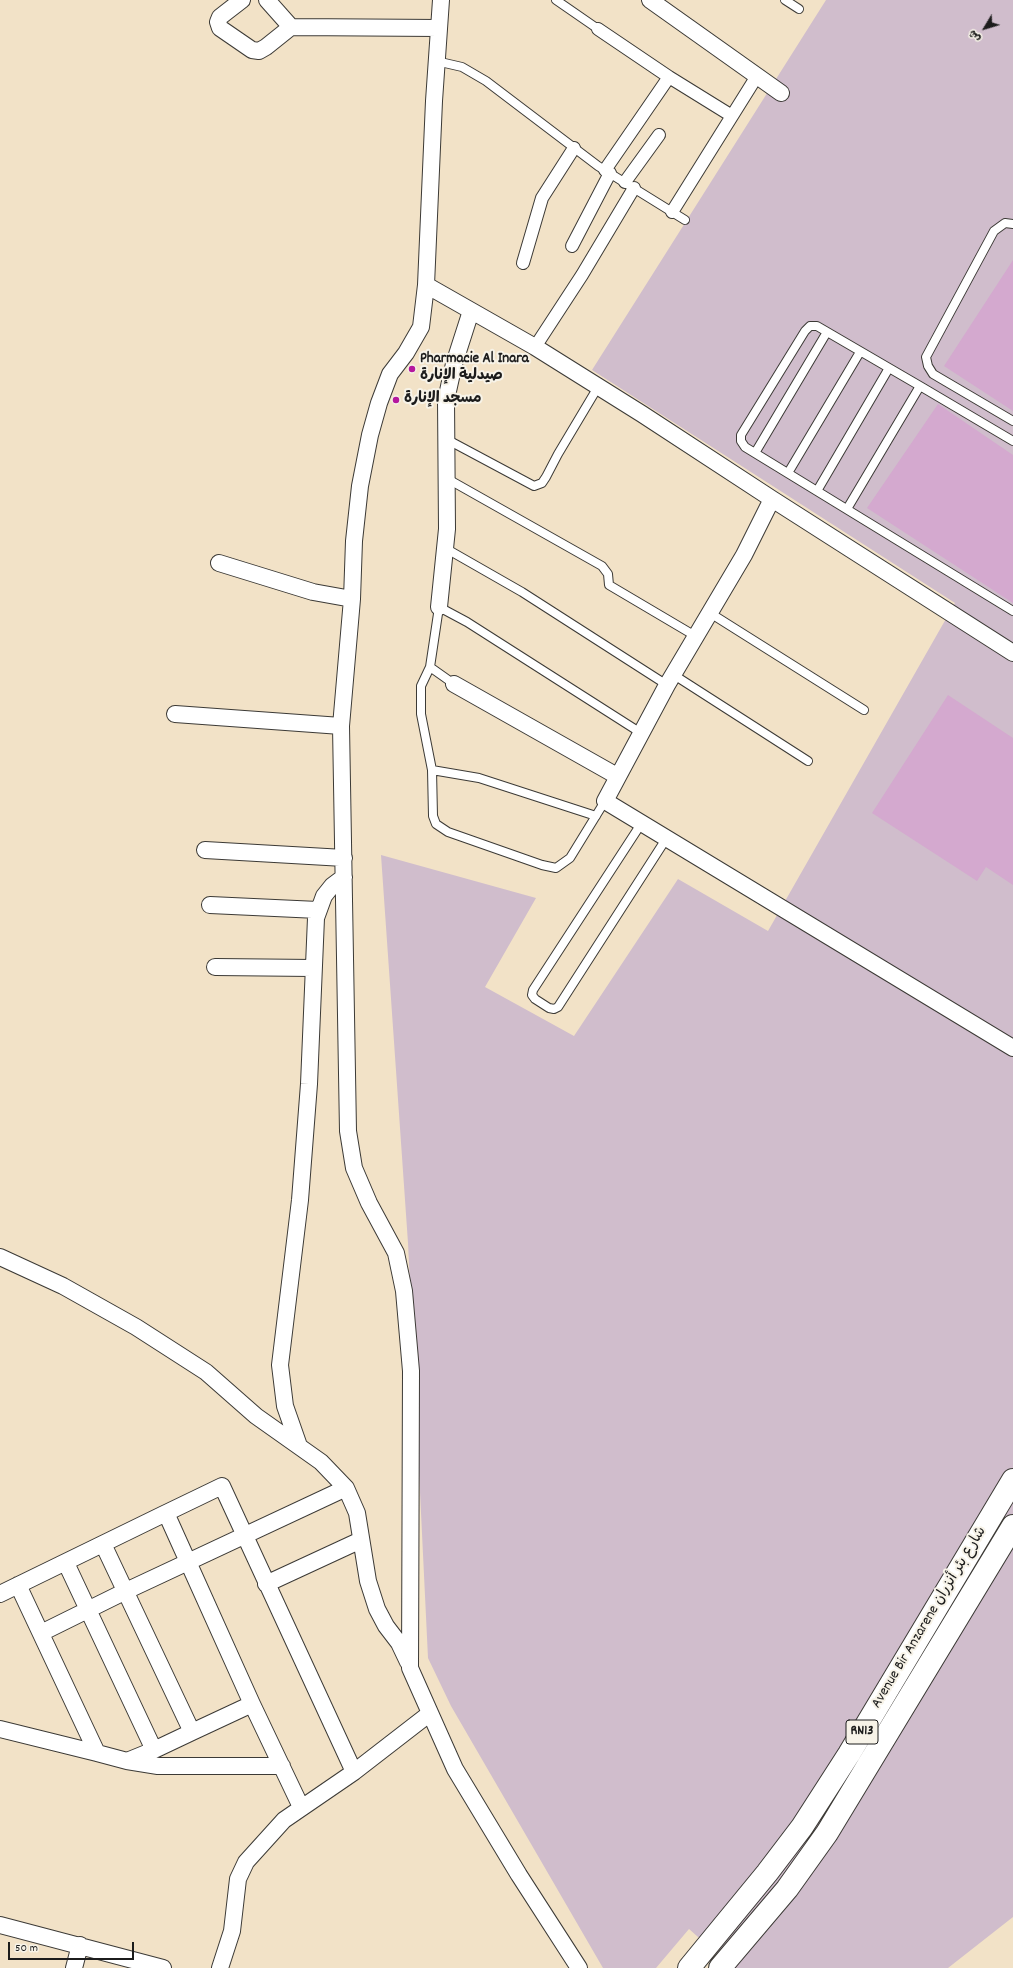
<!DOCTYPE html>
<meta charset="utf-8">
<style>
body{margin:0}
#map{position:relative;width:1013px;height:1968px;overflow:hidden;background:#f2e2c7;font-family:Dekko,"Playpen Sans Arabic",sans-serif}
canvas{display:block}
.north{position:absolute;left:965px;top:8px;width:40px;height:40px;-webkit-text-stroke:3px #f7f3e8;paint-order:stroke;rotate:232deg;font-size:11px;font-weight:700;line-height:16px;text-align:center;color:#1c1c1c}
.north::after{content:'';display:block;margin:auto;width:14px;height:18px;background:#1c1c1c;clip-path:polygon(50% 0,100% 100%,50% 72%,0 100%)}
.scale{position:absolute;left:8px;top:1942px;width:126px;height:18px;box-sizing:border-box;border:2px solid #1c1c1c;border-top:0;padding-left:5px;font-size:12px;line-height:14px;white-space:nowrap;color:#1c1c1c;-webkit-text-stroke:3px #f7f3e8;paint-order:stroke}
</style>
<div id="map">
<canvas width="1013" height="1968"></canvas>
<div class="north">ش</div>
<div class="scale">50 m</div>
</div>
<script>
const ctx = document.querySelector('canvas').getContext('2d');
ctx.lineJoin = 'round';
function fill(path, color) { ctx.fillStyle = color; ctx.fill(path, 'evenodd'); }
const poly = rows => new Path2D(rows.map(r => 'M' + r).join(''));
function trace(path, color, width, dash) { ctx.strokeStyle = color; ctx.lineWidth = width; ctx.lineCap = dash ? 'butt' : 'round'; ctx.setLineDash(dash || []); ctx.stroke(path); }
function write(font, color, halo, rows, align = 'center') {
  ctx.font = font + ' Dekko,"Playpen Sans Arabic",sans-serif'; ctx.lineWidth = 4; ctx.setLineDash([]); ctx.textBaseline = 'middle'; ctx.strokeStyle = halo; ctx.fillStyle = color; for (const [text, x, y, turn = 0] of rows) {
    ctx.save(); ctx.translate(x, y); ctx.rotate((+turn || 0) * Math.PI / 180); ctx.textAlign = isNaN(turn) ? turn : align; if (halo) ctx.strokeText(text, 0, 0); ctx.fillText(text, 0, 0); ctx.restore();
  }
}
fill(poly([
 [826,0,1013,0,1013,1917,948,1968,733,1968,689,1929,656,1968,603,1968,451,1706,428,1658,408,1243,381,855,536,898,485,987,574,1036,678,879,768,931,955,603,592,370]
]), '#d0bdcc');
fill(poly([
 [1013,260,1013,411,944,366],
 [938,404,1013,455,1013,603,867,508],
 [948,695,1013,738,1013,885,986,867,977,881,872,813]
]), '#d4a9cf');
const service = poly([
 [556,0,598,29],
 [785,0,799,9],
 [436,61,462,67,486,81,598,166,685,220],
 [1013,224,1005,223,994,231,926,357,928,366,933,374,1013,421],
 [920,386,1013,441],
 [446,439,534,486,542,483,546,477,558,454,598,387],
 [755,453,827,332],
 [788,473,860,352],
 [446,478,602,566,608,574,609,585,697,637],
 [817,491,889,368],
 [847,509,920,386,817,326,810,326,805,331,741,435,741,441,745,447,1013,611],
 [445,548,522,592,667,685],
 [710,613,864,710],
 [430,667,454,684],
 [674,675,808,761],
 [432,770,479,778,596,816],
 [605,801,570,858,556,868,542,865,448,832,436,824,433,816,432,770,421,714,421,686,430,667,439,607,467,622,641,733],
 [641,824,533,990,532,995,535,999,549,1008,554,1009,558,1007,666,839]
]);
const pedestrian = poly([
 [598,29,669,77,732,116],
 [605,170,669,77],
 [625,182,659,135],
 [672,212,757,76],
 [572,246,610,173],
 [523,263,542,198,574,148],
 [535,347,582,275,634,188]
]);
const minor = poly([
 [242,0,220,17,218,22,220,28,252,50,259,51,266,47,291,27,439,28],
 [267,0,291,27],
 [441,0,434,101,426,285,421,327,406,353,390,374,379,403,370,435,360,486,354,541,352,599,341,726,348,1131,354,1168,369,1203,396,1253,404,1291,411,1371,410,1668,455,1769,519,1875,579,1968],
 [650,0,781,93],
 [426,285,535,347,642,414,772,499,1013,653],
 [772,499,744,555,667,685,605,801,1013,1048],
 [219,563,313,592,352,599],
 [439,607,447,529,446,400,454,364,471,311],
 [454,684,617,776],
 [175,714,341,726],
 [205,850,344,858],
 [210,905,318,910],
 [215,967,313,968],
 [0,1257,63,1286,136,1327,206,1372,256,1416,321,1462,346,1488,357,1513,368,1581,377,1609,386,1626,399,1643,408,1662],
 [299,1446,285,1406,280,1365,300,1200,309,1084,316,918,324,896,332,886,344,877],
 [103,1544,192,1732,252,1704],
 [66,1563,154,1750,192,1732],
 [266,1584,361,1540],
 [18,1585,97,1753,127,1761,154,1750],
 [0,1594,166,1513],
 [41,1633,126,1591,346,1488],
 [0,1729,97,1753],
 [127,1761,158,1766,282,1766],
 [301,1807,252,1704,166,1513,222,1486,354,1772],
 [0,1925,163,1968],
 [74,1968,80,1945],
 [220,1968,232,1931,238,1879,246,1862,284,1820,354,1772,429,1714]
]);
const primary = poly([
 [689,1968,767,1873,802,1827,849,1754,1013,1480],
 [720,1968,787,1889,827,1833,1013,1526]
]);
trace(service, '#3c3a36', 10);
trace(pedestrian, '#3c3a36', 14);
trace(minor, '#3c3a36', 18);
trace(primary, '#3c3a36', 24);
trace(service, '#fff', 8);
trace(pedestrian, '#fff', 12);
trace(minor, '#fff', 16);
trace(primary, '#fff', 22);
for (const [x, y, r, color] of [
 [412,369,4,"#b5179e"],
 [396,400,4,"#b5179e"]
]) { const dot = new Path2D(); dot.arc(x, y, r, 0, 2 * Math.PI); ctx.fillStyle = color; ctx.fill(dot); trace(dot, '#f7f3e8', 1.5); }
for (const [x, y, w] of [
 [862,1732,32]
]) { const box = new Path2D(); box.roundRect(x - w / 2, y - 12, w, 24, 3); ctx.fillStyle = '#f7f3e8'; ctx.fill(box); trace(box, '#1c1c1c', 1); }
write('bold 14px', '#1c1c1c', null, [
 ["RN13",862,1732]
]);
write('bold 15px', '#1c1c1c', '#f7f3e8', [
 ["Pharmacie Al Inara",420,360],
 ["صيدلية الإنارة",420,377],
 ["مسجد الإنارة",404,400]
], 'left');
write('15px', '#1c1c1c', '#f7f3e8', [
 ["Avenue Bir Anzarene شارع بئر أنزران",930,1618,-59]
]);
</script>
